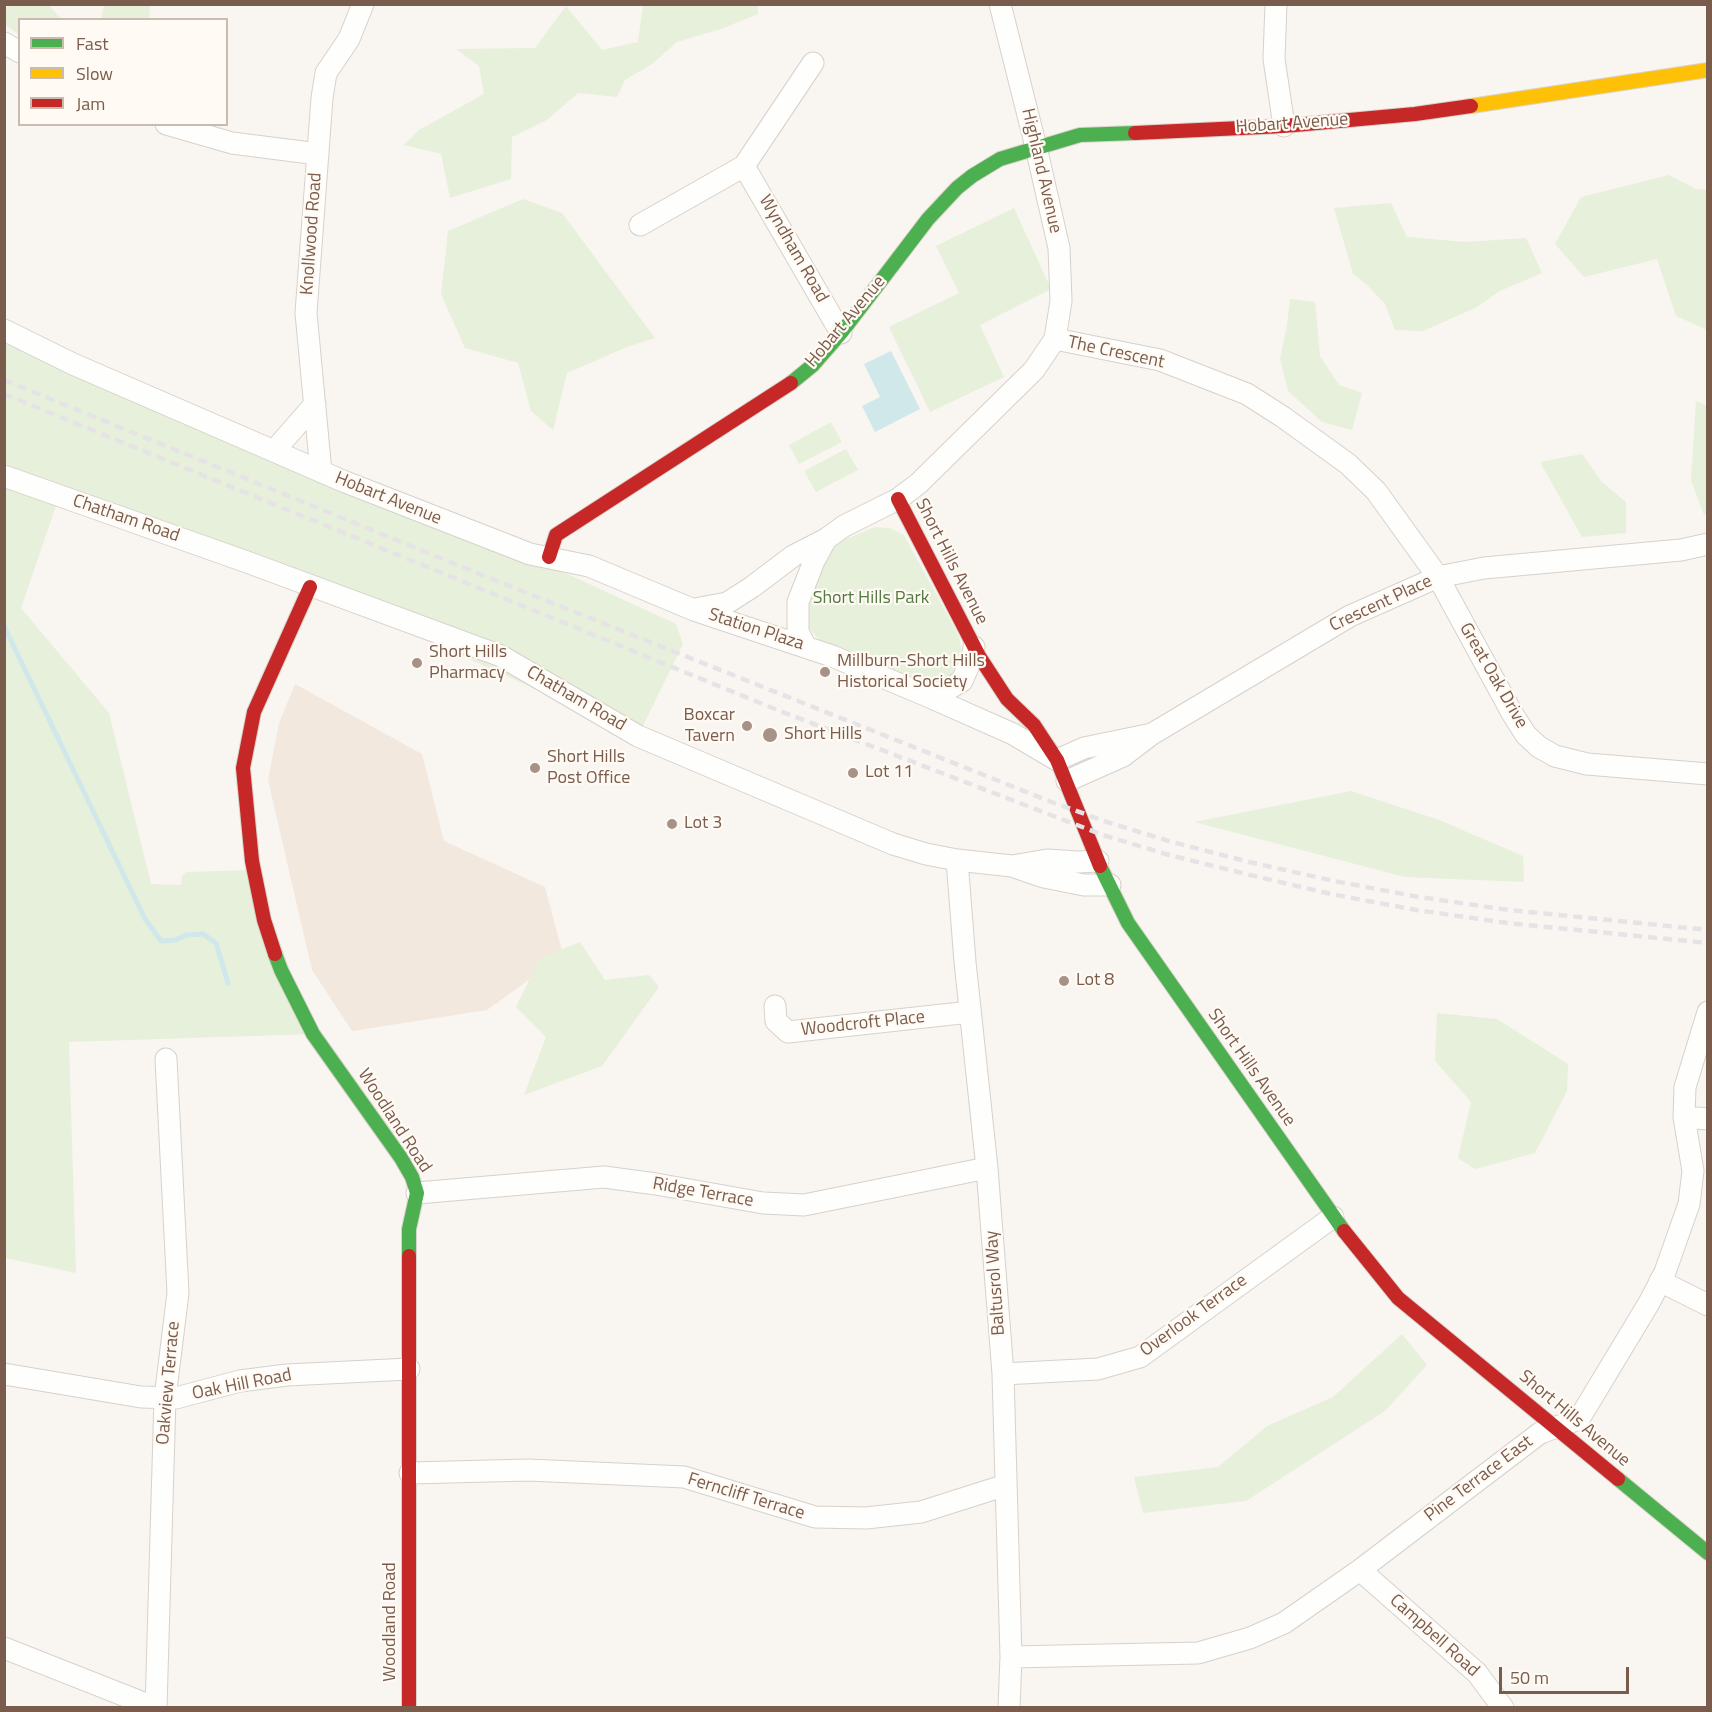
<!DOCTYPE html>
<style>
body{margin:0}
#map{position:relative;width:1712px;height:1712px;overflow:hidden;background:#f9f5f0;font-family:"Titillium Web",sans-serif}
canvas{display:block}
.frame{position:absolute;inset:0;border:6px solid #7a5c4d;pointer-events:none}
.legend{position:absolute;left:18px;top:18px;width:210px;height:108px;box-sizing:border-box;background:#fffaf3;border:2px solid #cabbb1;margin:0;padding:8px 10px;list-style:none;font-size:18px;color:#7a5c4d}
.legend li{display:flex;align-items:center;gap:12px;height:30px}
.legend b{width:30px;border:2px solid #cabbb1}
.scale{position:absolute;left:1499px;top:1667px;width:130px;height:27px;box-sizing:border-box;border:3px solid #7a5c4d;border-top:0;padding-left:8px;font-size:18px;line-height:21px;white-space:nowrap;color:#7a5c4d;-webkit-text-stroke:4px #fffaf3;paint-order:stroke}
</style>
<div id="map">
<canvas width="1712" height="1712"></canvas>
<div class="frame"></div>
<ul class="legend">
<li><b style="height:8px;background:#4caf50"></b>Fast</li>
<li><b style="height:8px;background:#ffc107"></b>Slow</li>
<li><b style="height:8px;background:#c62828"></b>Jam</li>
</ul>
<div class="scale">50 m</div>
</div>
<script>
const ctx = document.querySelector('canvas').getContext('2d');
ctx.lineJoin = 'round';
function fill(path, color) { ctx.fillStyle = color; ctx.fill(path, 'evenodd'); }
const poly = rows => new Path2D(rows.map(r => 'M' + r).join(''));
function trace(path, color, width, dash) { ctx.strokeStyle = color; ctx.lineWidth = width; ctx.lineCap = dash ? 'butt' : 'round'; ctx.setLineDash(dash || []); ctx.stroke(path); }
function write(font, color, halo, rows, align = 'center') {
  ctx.font = font + ' "Titillium Web",sans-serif'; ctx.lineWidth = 4.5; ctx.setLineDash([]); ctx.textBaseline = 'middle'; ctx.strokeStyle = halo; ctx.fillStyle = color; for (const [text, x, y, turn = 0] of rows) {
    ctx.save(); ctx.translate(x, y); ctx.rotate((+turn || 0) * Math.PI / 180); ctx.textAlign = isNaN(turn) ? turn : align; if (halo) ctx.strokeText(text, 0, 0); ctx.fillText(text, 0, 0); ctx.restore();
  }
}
fill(poly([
 [295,684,422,754,444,841,545,887,563,955,487,1010,352,1031,312,970,268,780,279,723]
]), '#f2e8de');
fill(poly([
 [11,5,49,5,61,19,20,20,19,35,5,24,5,7],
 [104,5,150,5,149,19,101,19],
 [643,5,758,5,758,14,721,29,677,42,652,64,625,80,617,97,578,93,547,120,512,137,511,179,450,198,441,154,404,145,419,130,484,94,479,66,456,49,535,48,566,6,602,50,638,42],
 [1669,175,1696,189,1707,190,1707,330,1676,316,1657,259,1584,277,1555,244,1581,197],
 [523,199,562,213,655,338,627,347,567,373,553,430,531,411,518,363,465,348,441,294,448,231],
 [1391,203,1407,237,1465,242,1526,238,1542,273,1500,291,1477,307,1423,331,1395,330,1385,304,1367,285,1353,274,1334,208],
 [1014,208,1051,289,980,325,1004,377,930,412,889,327,959,293,936,246],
 [1290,299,1315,302,1320,356,1339,385,1362,393,1352,430,1322,422,1288,391,1280,359,1287,325],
 [4,329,524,554,676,624,683,644,638,736,375,616,59,497,21,608,109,713,151,884,181,885,182,876,187,872,254,870,313,1034,69,1042,76,1273,5,1258],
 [1696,401,1707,406,1708,514,1704,515,1691,480],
 [831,422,842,442,799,464,789,445],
 [846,449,858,470,816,492,804,471],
 [1582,454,1602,482,1626,502,1626,533,1582,537,1540,462],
 [875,527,890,528,904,535,959,636,962,656,954,673,941,681,929,684,917,681,822,643,810,629,805,612,826,558,836,546,844,540],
 [1351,791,1439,820,1523,856,1524,882,1405,877,1194,822],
 [580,942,605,980,649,975,659,987,602,1066,524,1095,546,1037,516,1007,540,958],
 [1437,1013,1497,1019,1568,1064,1567,1091,1535,1153,1475,1169,1458,1158,1471,1102,1435,1061],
 [1402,1334,1427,1365,1385,1411,1246,1501,1143,1513,1134,1477,1218,1467,1267,1426,1333,1397]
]), '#e7f0db');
fill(poly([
 [891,351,920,409,875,432,862,406,880,397,864,364]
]), '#d0e8ea');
trace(poly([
 [4,626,145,919,161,941,176,940,186,935,203,934,216,943,228,983]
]), '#d0e8ea', 5);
const street = poly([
 [1276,4,1274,59,1284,126],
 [4,43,20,52],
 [166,124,232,143,318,154],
 [744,166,841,333],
 [640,225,744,166,813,63],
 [4,330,73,364,343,481,530,554,589,566,694,610,832,656,925,695,1013,734,1057,760,1084,748,1152,734],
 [1055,339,1160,360,1247,394,1283,417,1348,464,1376,491,1438,577,1512,713,1526,735,1539,747,1555,756,1587,764,1708,774],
 [274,451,315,404],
 [321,472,306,313,322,98,326,73,349,39,363,4],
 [4,476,247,562,501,656,638,736,893,844,926,854,957,860,1012,866,1044,877,1084,885,1110,885],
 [695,609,727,603,752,587,793,556,826,539,844,526,898,499,918,484,1034,370,1055,339,1061,301,1059,248,1036,147,1000,4],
 [806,647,798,632,798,602,814,561,826,539],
 [925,695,945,691,962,681,972,658,974,647],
 [1067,781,1123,756,1152,734,1350,616,1438,577,1484,568,1681,550,1708,544],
 [957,860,965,962,987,1168,1003,1374,1011,1657,1009,1708],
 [1012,866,1047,860,1078,862,1098,861],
 [775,1006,776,1021,788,1032,970,1012],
 [1684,1117,1708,1119],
 [417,1193,604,1177,656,1184,763,1203,804,1205,987,1168],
 [1660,1281,1708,1305],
 [4,1374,141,1397,176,1398,240,1381,287,1375,409,1369],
 [1003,1374,1098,1369,1140,1357,1333,1217],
 [410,1473,529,1470,684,1477,815,1517,866,1518,921,1512,1006,1485],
 [1360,1570,1477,1673,1503,1708],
 [4,1648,156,1708,165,1398,178,1293,166,1059],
 [1011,1657,1198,1653,1250,1638,1284,1623,1360,1570,1540,1433,1579,1419,1649,1303,1665,1272,1689,1204,1693,1171,1684,1117,1685,1087,1708,1012]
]);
const fast = poly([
 [791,383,813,365,841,333,928,219,957,188,972,176,1000,159,1080,135,1135,133],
 [1100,866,1128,923,1344,1231],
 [275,954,281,970,313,1034,401,1158,412,1177,417,1193,409,1229,409,1256],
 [1618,1479,1708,1553]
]);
const slow = poly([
 [1471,106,1708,70]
]);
const jam = poly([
 [1135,133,1284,126,1415,114,1471,106],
 [898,499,979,656,1007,699,1034,725,1057,760,1100,866],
 [549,557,556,535,791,383],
 [275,954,264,920,252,861,243,768,254,712,310,587],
 [1344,1231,1398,1298,1618,1479],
 [409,1256,409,1708]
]);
trace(street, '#d7d1cb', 23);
trace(fast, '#d9d2cb', 16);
trace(slow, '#d9d2cb', 16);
trace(jam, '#d9d2cb', 16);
trace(street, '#fefefd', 21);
trace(fast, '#4caf50', 14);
trace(slow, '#ffc107', 14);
trace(jam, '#c62828', 14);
trace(poly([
 [4,380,492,579,1049,801,1107,822,1172,842,1249,862,1334,881,1419,897,1509,910,1708,930],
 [4,394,775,709,1103,835,1169,855,1246,874,1331,894,1416,910,1507,923,1708,943]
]), '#e6e3e7', 4.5, [9, 6]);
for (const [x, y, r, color] of [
 [417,663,6,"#a69286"],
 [825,672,6,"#a69286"],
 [747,726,6,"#a69286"],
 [770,735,8,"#a69286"],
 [535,768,6,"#a69286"],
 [853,773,6,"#a69286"],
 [672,824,6,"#a69286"],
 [1064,981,6,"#a69286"]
]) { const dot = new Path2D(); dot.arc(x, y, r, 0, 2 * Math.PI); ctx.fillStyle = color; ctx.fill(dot); trace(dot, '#fffaf3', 2); }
write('18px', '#7a5c4d', '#fffaf3', [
 ["Hobart Avenue",1292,124,-4],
 ["Highland Avenue",1041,171,77],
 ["Knollwood Road",312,234,-86],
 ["Wyndham Road",793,249,60],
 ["Hobart Avenue",846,322,-50],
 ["The Crescent",1116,353,12],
 ["Hobart Avenue",388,499,22],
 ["Chatham Road",126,519,19],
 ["Short Hills Avenue",951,562,63],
 ["Crescent Place",1381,604,-25],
 ["Station Plaza",756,630,18],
 ["Great Oak Drive",1493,676,60],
 ["Chatham Road",576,699,30],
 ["Woodcroft Place",863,1024,-6],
 ["Short Hills Avenue",1251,1068,55],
 ["Woodland Road",394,1121,57],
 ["Ridge Terrace",703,1193,10],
 ["Baltusrol Way",996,1283,-94],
 ["Overlook Terrace",1194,1316,-36],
 ["Oakview Terrace",169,1383,-85],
 ["Oak Hill Road",242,1385,-11],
 ["Short Hills Avenue",1574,1419,40],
 ["Pine Terrace East",1479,1479,-37],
 ["Ferncliff Terrace",746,1497,17],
 ["Woodland Road",391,1622,-90],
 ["Campbell Road",1434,1636,42]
]);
write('18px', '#537a41', '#fffaf3', [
 ["Short Hills Park",871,599]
]);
write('18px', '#7a5c4d', '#fffaf3', [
 ["Short Hills",429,653],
 ["Pharmacy",429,674],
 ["Millburn-Short Hills",837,662],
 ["Historical Society",837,683],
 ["Boxcar",735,716,"right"],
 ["Tavern",735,737,"right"],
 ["Short Hills",784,735],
 ["Short Hills",547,758],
 ["Post Office",547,779],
 ["Lot 11",865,773],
 ["Lot 3",684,824],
 ["Lot 8",1076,981]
], 'left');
</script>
